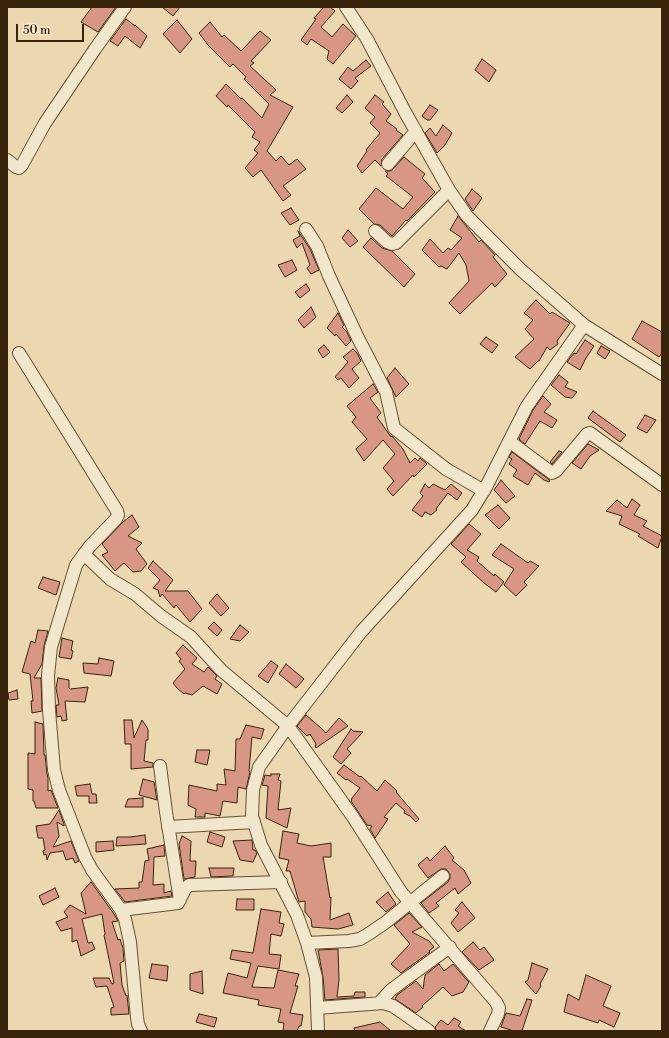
<!DOCTYPE html>
<style>
body{margin:0}
#map{position:relative;width:669px;height:1038px;overflow:hidden;background:#ebd8b0;font-family:"Libre Bodoni",serif}
canvas{display:block}
.frame{position:absolute;inset:0;border:8px solid #37240b;pointer-events:none}
.scale{position:absolute;left:16px;top:24px;width:68px;height:18px;box-sizing:border-box;border:2px solid #37240b;border-top:0;padding-left:5px;font-size:12px;line-height:14px;white-space:nowrap;color:#37240b;-webkit-text-stroke:3px #f2e6cc;paint-order:stroke}
</style>
<div id="map">
<canvas width="669" height="1038"></canvas>
<div class="frame"></div>
<div class="scale">50 m</div>
</div>
<script>
const ctx = document.querySelector('canvas').getContext('2d');
ctx.lineJoin = 'round';
function fill(path, color) { ctx.fillStyle = color; ctx.fill(path, 'evenodd'); }
const poly = rows => new Path2D(rows.map(r => 'M' + r).join(''));
function trace(path, color, width, dash) { ctx.strokeStyle = color; ctx.lineWidth = width; ctx.lineCap = dash ? 'butt' : 'round'; ctx.setLineDash(dash || []); ctx.stroke(path); }
const building = poly([
 [92,7,116,7,98,32,81,22,92,7],
 [162,7,180,7,173,16,162,7],
 [324,7,330,7,335,11,321,27,332,37,343,24,356,36,333,64,327,59,329,51,311,39,307,45,301,40,316,19,314,18,324,7],
 [126,19,135,26,135,25,147,36,140,48,125,36,118,46,110,41,126,19],
 [177,20,192,39,180,53,163,34,177,20],
 [210,22,222,37,224,35,241,51,260,31,271,40,251,61,254,63,250,66,276,90,270,95,293,107,267,151,276,161,281,156,289,165,297,159,306,169,283,186,291,195,283,201,261,170,253,177,245,168,258,153,254,150,260,142,252,137,255,132,228,105,227,107,216,96,226,84,241,99,242,98,262,118,269,104,244,79,246,77,233,64,230,67,208,45,199,33,210,22],
 [482,59,496,70,489,82,475,70,482,59],
 [366,60,371,66,355,78,358,81,351,89,339,79,348,67,353,71,366,60],
 [347,95,353,102,342,113,336,108,347,95],
 [375,95,384,102,382,104,391,114,386,121,397,129,396,130,403,135,382,159,381,166,375,160,362,173,357,166,367,151,366,150,380,133,370,123,375,117,365,108,375,95],
 [430,105,438,110,430,120,427,120,422,116,430,105],
 [443,125,452,133,445,145,437,153,425,133,430,128,436,136,443,125],
 [404,157,425,174,422,178,435,192,407,221,406,220,392,236,380,225,374,224,359,209,376,188,403,209,413,197,386,176,388,174,385,171,390,171,393,169,404,157],
 [472,189,482,198,473,211,465,199,472,189],
 [291,208,299,220,290,225,281,213,291,208],
 [458,216,479,242,481,240,495,255,493,257,507,274,495,287,492,283,460,314,449,303,469,281,466,265,459,253,447,269,441,266,439,267,422,250,430,239,443,253,448,248,451,250,462,238,450,230,458,216],
 [348,230,358,241,350,247,342,238,348,230],
 [298,231,310,249,319,270,311,274,307,268,310,265,302,243,297,248,293,240,300,236,298,231],
 [371,238,382,248,392,251,415,274,404,287,363,247,371,238],
 [292,260,297,270,285,277,278,265,292,260],
 [306,284,310,290,300,298,295,292,306,284],
 [536,300,550,314,552,312,570,323,557,341,558,344,550,350,547,347,539,361,538,361,530,369,515,357,534,339,525,329,533,320,524,313,536,300],
 [311,307,316,317,304,328,298,320,311,307],
 [338,313,344,325,342,327,347,332,351,341,346,346,336,334,335,336,327,328,338,313],
 [642,321,662,332,662,353,659,357,632,339,642,321],
 [486,337,498,345,492,353,480,344,486,337],
 [585,340,594,346,586,358,580,370,567,362,574,353,576,354,585,340],
 [324,345,330,352,323,358,318,350,324,345],
 [601,346,610,351,605,359,597,353,601,346],
 [353,349,357,353,361,361,352,369,359,378,349,388,341,378,338,380,335,377,348,362,343,357,353,349],
 [395,368,409,384,396,397,387,378,395,368],
 [559,375,568,382,565,387,577,392,572,398,565,397,551,385,559,375],
 [373,384,378,392,370,398,381,413,377,417,391,437,392,436,403,449,410,463,415,458,418,461,420,458,427,464,414,477,413,475,393,496,387,489,394,481,383,468,395,454,383,440,364,461,356,449,367,439,352,422,356,417,347,406,373,384],
 [543,396,551,404,544,412,557,420,552,428,540,421,525,444,519,439,533,410,543,396],
 [593,411,626,435,620,442,588,418,593,411],
 [645,415,656,420,647,433,637,428,645,415],
 [588,444,599,450,590,456,581,469,572,463,588,444],
 [559,451,562,452,552,464,550,462,559,451],
 [512,452,548,479,550,480,549,482,544,480,535,473,528,485,513,476,517,470,509,464,512,459,509,457,512,452],
 [501,480,515,496,506,503,494,490,501,480],
 [425,484,429,488,433,484,445,490,451,484,462,493,457,500,448,493,436,509,437,510,431,515,425,512,422,517,412,510,423,496,420,493,425,484],
 [632,499,640,505,634,515,647,521,643,526,662,536,658,548,638,536,640,534,619,524,622,516,606,511,617,500,627,508,632,499],
 [498,505,510,518,499,529,485,515,498,505],
 [132,515,139,527,128,536,142,543,136,549,147,564,141,571,133,572,124,563,115,571,102,555,108,552,102,544,123,522,132,515],
 [469,524,481,534,467,550,479,557,477,561,494,576,495,574,504,582,496,592,484,583,461,562,466,557,451,544,469,524],
 [501,544,528,563,530,561,539,566,524,582,527,585,516,596,504,585,514,569,492,555,501,544],
 [153,561,173,580,165,591,188,591,202,609,190,622,176,605,174,608,162,594,160,597,158,590,153,588,160,580,148,568,153,561],
 [43,577,60,582,56,595,38,588,43,577],
 [217,594,229,608,221,616,209,603,217,594],
 [214,622,222,630,217,636,208,628,214,622],
 [240,625,249,632,240,641,230,639,240,625],
 [38,630,48,631,44,646,42,664,34,678,41,678,42,711,32,713,31,701,33,701,30,674,22,672,31,641,35,643,38,630],
 [62,638,73,641,71,650,73,651,71,659,59,657,62,638],
 [183,645,197,658,192,664,204,672,208,667,217,676,215,679,222,684,217,694,203,686,192,695,185,693,184,694,177,688,173,683,185,669,179,661,181,659,176,653,183,645],
 [99,658,114,661,111,676,84,673,83,663,98,664,99,658],
 [271,661,278,666,268,683,258,676,271,661],
 [286,664,304,679,296,688,279,674,286,664],
 [58,678,69,680,69,688,70,689,88,687,85,702,65,701,67,720,62,721,61,716,57,717,56,705,59,705,56,688,58,678],
 [17,690,18,699,9,700,8,693,17,690],
 [306,715,321,728,326,733,339,718,348,726,316,748,315,746,316,744,310,734,307,736,297,726,306,715],
 [124,720,132,720,134,738,142,720,148,729,148,740,146,740,144,761,153,763,153,767,131,769,131,744,125,744,124,720],
 [35,722,43,724,44,755,45,755,47,774,48,778,48,791,51,790,58,808,36,808,34,801,33,801,33,790,28,789,28,753,35,754,35,722],
 [246,725,264,729,261,739,252,737,249,771,250,772,246,789,238,787,237,803,223,801,220,816,205,813,205,817,195,817,196,809,188,805,189,785,217,791,217,784,226,785,224,769,235,771,236,739,240,739,246,725],
 [351,729,353,731,363,732,347,749,351,753,341,764,333,757,351,729],
 [197,750,210,750,207,765,195,762,197,750],
 [344,765,360,777,361,776,377,791,385,780,397,791,396,792,419,819,416,822,410,816,404,813,405,811,396,803,384,817,388,819,375,838,370,829,372,826,367,825,351,801,352,798,360,788,347,779,346,780,337,773,344,765],
 [271,774,280,774,278,780,281,781,278,810,291,808,287,828,266,818,268,786,262,785,265,775,271,776,271,774],
 [143,779,154,782,157,800,139,795,143,779],
 [90,784,92,794,96,794,97,803,89,803,89,796,77,796,75,786,90,784],
 [143,798,143,807,125,807,128,799,143,798],
 [59,810,64,824,64,826,57,822,59,836,53,847,71,841,79,861,75,863,73,858,66,860,63,851,50,853,47,860,46,854,44,855,43,851,45,850,43,838,38,838,36,826,50,824,59,810],
 [283,831,299,834,297,843,311,846,331,843,331,857,323,857,330,898,331,897,330,920,349,913,353,925,338,929,312,927,311,919,305,912,305,901,299,902,290,871,286,871,289,860,279,858,283,831],
 [210,832,225,837,222,847,207,842,210,832],
 [145,835,146,844,116,846,117,837,130,837,145,835],
 [182,836,191,841,190,861,196,861,195,877,184,879,179,844,182,836],
 [252,840,253,850,255,850,257,853,253,862,240,860,233,841,252,840],
 [113,841,114,850,96,852,96,842,113,841],
 [164,845,165,856,154,857,153,885,164,884,164,893,171,891,172,896,125,902,115,889,139,888,139,882,142,882,145,861,149,860,147,849,164,845],
 [445,846,454,858,452,860,464,870,471,883,458,894,455,888,436,903,439,906,429,913,421,903,448,882,450,878,450,874,446,869,441,869,428,878,418,865,427,857,430,861,445,846],
 [209,868,234,868,233,876,211,877,209,868],
 [91,882,114,914,118,921,112,922,118,940,120,939,123,948,124,961,120,963,122,985,126,996,127,995,129,1014,111,1015,111,1008,114,1007,107,986,96,987,93,978,109,978,112,984,114,983,104,935,105,934,102,914,82,919,88,943,92,942,95,949,81,956,77,940,72,942,72,928,61,931,56,922,68,917,64,912,70,905,86,914,81,893,91,882],
 [55,888,59,897,43,905,39,896,55,888],
 [388,892,396,904,386,912,376,902,388,892],
 [237,899,254,899,254,910,236,910,237,899],
 [462,902,475,918,458,932,451,923,459,913,455,910,462,902],
 [261,909,281,912,279,923,284,924,281,936,271,934,269,954,281,955,279,969,258,966,252,987,274,988,278,970,299,974,295,986,298,986,290,1013,303,1015,301,1026,299,1026,297,1031,283,1031,284,1023,278,1022,281,1009,258,1005,259,1000,223,993,228,973,247,978,251,963,230,959,232,950,253,953,261,909],
 [409,913,422,927,412,932,429,941,434,947,429,951,430,952,401,973,391,964,410,944,394,925,409,913],
 [473,942,480,950,484,947,494,960,479,970,462,952,473,942],
 [338,949,339,980,337,997,354,996,355,992,365,992,365,997,325,1000,323,977,318,950,338,949],
 [532,963,548,969,540,984,541,986,536,994,525,982,528,980,532,963],
 [152,964,168,966,167,981,149,978,152,964],
 [439,964,444,971,453,964,466,979,469,982,463,992,452,996,443,987,422,1006,423,1007,416,1013,395,999,397,995,416,981,423,989,425,975,439,964],
 [202,971,203,994,190,990,190,974,202,971],
 [586,975,611,986,603,1006,620,1013,614,1027,599,1020,598,1023,564,1012,568,994,579,1000,586,975],
 [527,999,532,1000,522,1031,514,1031,501,1027,506,1013,520,1016,527,999],
 [199,1014,217,1018,214,1027,196,1022,199,1014],
 [454,1018,461,1022,458,1026,466,1031,438,1031,436,1030,435,1027,441,1020,448,1025,454,1018],
 [380,1022,391,1031,355,1031,354,1028,380,1022]
]);
fill(building, '#d89685');
trace(building, '#37240b', 1);
const minor = poly([
 [346,7,367,39,405,112,449,190,467,216,520,269,584,325,662,374],
 [7,160,16,167,19,168,22,165,45,123,95,49,125,7],
 [388,164,416,131],
 [306,229,317,246,329,276,358,338,386,392,394,428,446,469,484,491],
 [375,231,387,242,392,244,396,243,449,190],
 [19,353,117,511,118,515,116,519,90,546,84,554],
 [509,441,552,473,556,471,587,434,590,433,662,485],
 [160,766,166,812,180,900],
 [168,827,254,822],
 [121,910,178,903,185,889,189,885,281,882],
 [307,943,349,941,360,939,370,933,386,922,443,876],
 [379,1003,391,990,403,981,450,947],
 [317,1008,383,1003,393,1006,429,1031],
 [141,1031,138,1024,137,1017,130,942,125,919,121,910,92,870,85,857,59,790,54,770,49,710,48,675,51,647,76,565,84,554,110,579,135,594,161,616,191,637,221,670,288,726,353,817,401,892,496,1002,499,1008,498,1014,490,1031],
 [318,1031,316,977,307,943,297,915,261,845,252,816,253,790,259,767,288,726,361,632,472,510,486,487,527,406,584,325]
]);
trace(minor, '#645134', 14);
trace(minor, '#f2e6cc', 12);
</script>
